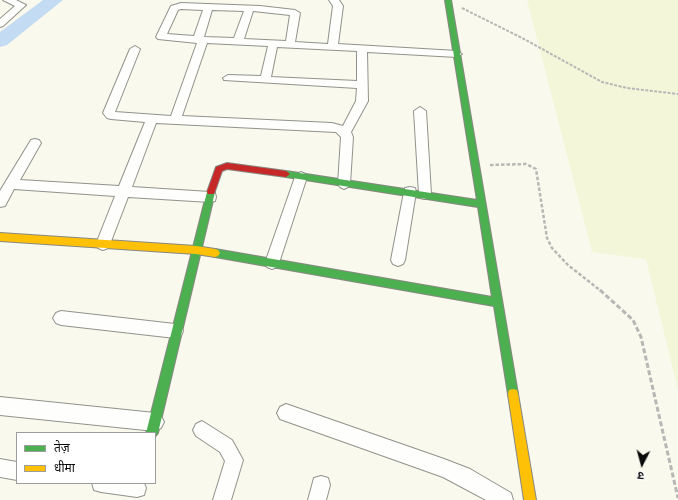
<!DOCTYPE html>
<meta charset="utf-8">
<style>
body{margin:0}
#map{position:relative;width:678px;height:500px;overflow:hidden;background:#f9f9ed;font-family:"IBM Plex Serif","Noto Sans Devanagari",serif}
canvas{display:block}
.legend{position:absolute;left:16px;top:432px;width:140px;height:52px;box-sizing:border-box;background:#fff;border:1px solid #9d9d9d;margin:0;padding:5px 7px;list-style:none;font-size:12px;color:#0a0a0a}
.legend li{display:flex;align-items:center;gap:8px;height:20px}
.legend b{width:20px;border:1px solid #9d9d9d}
.north{position:absolute;left:622px;top:444px;width:40px;height:40px;-webkit-text-stroke:3px #fff;paint-order:stroke;rotate:186deg;font-size:11px;font-weight:700;line-height:16px;text-align:center;color:#0a0a0a}
.north::after{content:'';display:block;margin:auto;width:14px;height:18px;background:#0a0a0a;clip-path:polygon(50% 0,100% 100%,50% 72%,0 100%)}
</style>
<div id="map">
<canvas width="678" height="500"></canvas>
<ul class="legend">
<li><b style="height:5px;background:#4caf50"></b>तेज़</li>
<li><b style="height:5px;background:#ffc107"></b>धीमा</li>
</ul>
<div class="north">उ</div>
</div>
<script>
const ctx = document.querySelector('canvas').getContext('2d');
ctx.lineJoin = 'round';
function fill(path, color) { ctx.fillStyle = color; ctx.fill(path, 'evenodd'); }
const poly = rows => new Path2D(rows.map(r => 'M' + r).join(''));
function trace(path, color, width, dash) { ctx.strokeStyle = color; ctx.lineWidth = width; ctx.lineCap = dash ? 'butt' : 'round'; ctx.setLineDash(dash || []); ctx.stroke(path); }
fill(poly([
 [527,0,678,0,678,390,646,259,592,252]
]), '#f4f6d9');
fill(poly([
 [43,0,63,0,7,45,0,47,0,32,43,0]
]), '#c3dbf3');
const street = poly([
 [3,0,16,0,26,5,3,26,0,27,0,19,15,6,3,0],
 [329,0,339,0,343,6,338,44,457,51,462,54,457,57,367,52,368,101,351,132,353,137,350,184,348,187,344,189,340,187,338,184,341,137,336,132,156,123,132,187,210,192,215,193,216,197,215,201,210,202,128,197,110,244,108,248,103,250,98,248,96,244,115,196,14,189,5,206,0,207,0,191,31,140,35,139,39,140,41,143,20,180,119,186,145,122,111,119,107,118,103,113,130,49,135,46,140,49,115,112,171,116,197,43,158,39,156,37,171,6,181,3,260,6,295,10,300,13,295,42,328,44,333,6,329,0],
 [181,9,203,10,194,36,167,34,178,10,181,9],
 [212,10,244,11,234,38,204,37,212,10],
 [253,11,290,15,286,41,244,39,253,11],
 [207,43,268,46,261,76,228,75,223,78,224,80,357,88,356,101,343,126,332,123,182,116,207,43],
 [277,47,357,51,357,81,271,77,277,47],
 [420,107,426,111,431,194,430,198,425,199,420,198,419,194,414,111,420,107],
 [301,172,305,174,307,177,279,263,277,267,272,269,267,267,265,263,295,177,297,174,301,172],
 [410,187,415,188,416,192,405,260,403,264,398,266,393,264,391,260,404,192,405,188,410,187],
 [61,311,175,324,181,326,183,331,181,336,175,338,61,325,56,323,53,318,56,313,61,311],
 [0,397,155,413,161,416,164,422,161,428,155,431,0,415,0,397],
 [286,404,444,459,470,469,511,493,513,500,486,500,443,477,280,419,277,413,280,407,286,404],
 [202,421,232,440,243,460,231,500,213,500,225,461,220,452,196,436,193,430,196,424,202,421],
 [0,459,17,462,17,480,0,477,0,459],
 [321,476,328,478,330,485,326,500,308,500,314,478,321,476],
 [92,483,144,483,146,488,144,495,137,497,101,492,94,490,92,483]
]);
const fast = poly([
 [445,0,451,0,518,394,517,398,513,399,509,398,508,394,494,306,215,257,212,256,210,253,212,250,215,249,492,297,478,207,286,177,282,174,286,171,477,200,445,0],
 [211,189,215,192,158,433,155,437,155,433,146,433,207,192,211,189]
]);
const slow = poly([
 [0,233,196,246,215,249,218,250,220,253,218,256,215,257,196,254,0,241,0,233],
 [513,389,517,390,518,394,536,500,524,500,508,394,509,390,513,389]
]);
const jam = poly([
 [227,163,286,171,290,174,286,177,227,169,222,171,214,194,208,194,207,192,216,167,227,163]
]);
trace(street, '#92928c', 2);
trace(fast, '#888883', 2);
trace(slow, '#888883', 2);
trace(jam, '#888883', 2);
trace(poly([
 [462,8,524,39,602,82,627,88,678,94]
]), '#b7b7b5', 2, [3, 1.5]);
trace(poly([
 [490,165,526,164,536,169,547,238,552,248,568,265,601,291]
]), '#b7b7b5', 2.5, [3.5, 2]);
trace(poly([
 [600,290,633,320,641,337,678,498]
]), '#b7b7b5', 3, [5, 2.5]);
fill(street, '#fefefc');
fill(fast, '#4caf50');
fill(slow, '#ffc107');
fill(jam, '#c62828');
</script>
